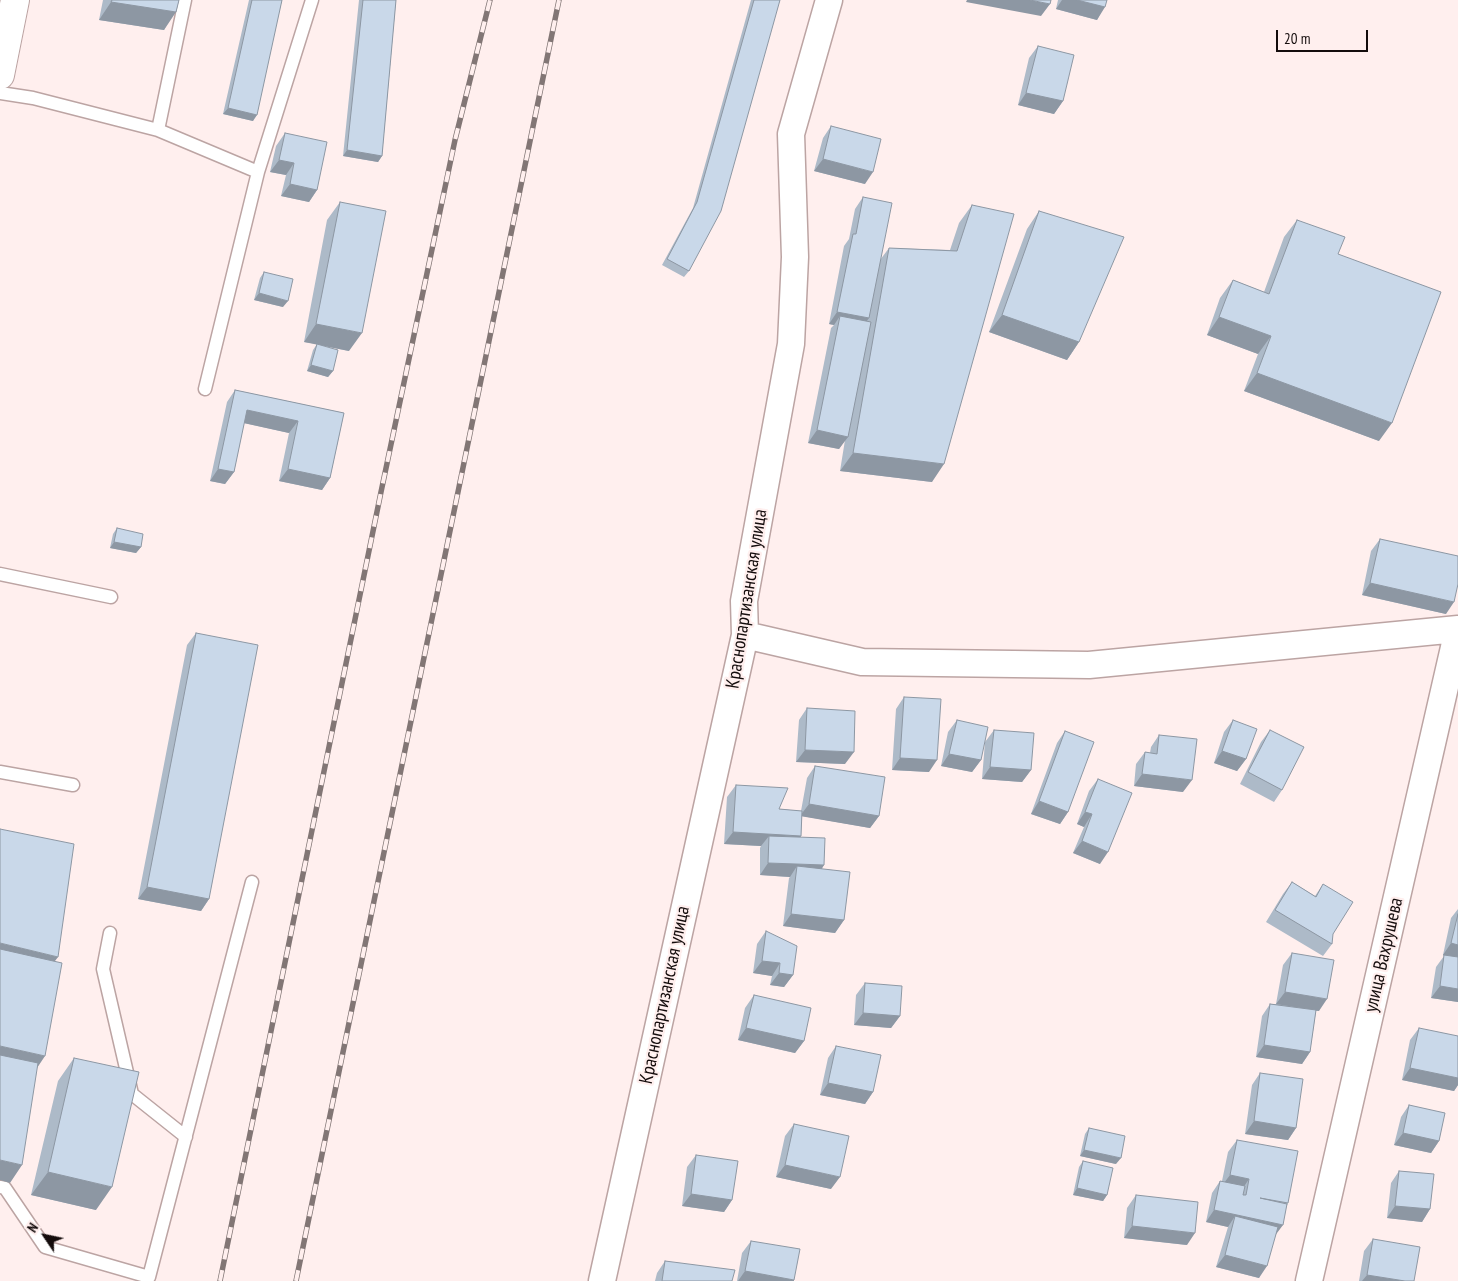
<!DOCTYPE html>
<meta charset="utf-8">
<style>
body{margin:0}
#map{position:relative;width:1458px;height:1281px;overflow:hidden;background:#ffefee;font-family:"PT Sans Narrow",sans-serif}
canvas{display:block}
.north{position:absolute;left:20px;top:1211px;width:50px;height:50px;-webkit-text-stroke:4px #ffefee;paint-order:stroke;rotate:304deg;font-size:14px;font-weight:700;line-height:20px;text-align:center;color:#140c0c}
.north::after{content:'';display:block;margin:auto;width:18px;height:22px;background:#140c0c;clip-path:polygon(50% 0,100% 100%,50% 72%,0 100%)}
.scale{position:absolute;left:1276px;top:30px;width:92px;height:22px;box-sizing:border-box;border:2px solid #140c0c;border-top:0;padding-left:6px;font-size:15px;line-height:18px;white-space:nowrap;color:#140c0c;-webkit-text-stroke:4px #ffefee;paint-order:stroke}
</style>
<div id="map">
<canvas width="1458" height="1281"></canvas>
<div class="north">N</div>
<div class="scale">20 m</div>
</div>
<script>
const ctx = document.querySelector('canvas').getContext('2d');
ctx.lineJoin = 'round';
const poly = rows => new Path2D(rows.map(r => 'M' + r).join(''));
function trace(path, color, width, dash) { ctx.strokeStyle = color; ctx.lineWidth = width; ctx.lineCap = dash ? 'butt' : 'round'; ctx.setLineDash(dash || []); ctx.stroke(path); }
function fill(path, color) { ctx.fillStyle = color; ctx.fill(path, 'evenodd'); }
function write(font, color, halo, rows, align = 'center') {
  ctx.font = font + ' "PT Sans Narrow",sans-serif'; ctx.lineWidth = 4.5; ctx.setLineDash([]); ctx.textBaseline = 'middle'; ctx.strokeStyle = halo; ctx.fillStyle = color; for (const [text, x, y, turn = 0] of rows) {
    ctx.save(); ctx.translate(x, y); ctx.rotate((+turn || 0) * Math.PI / 180); ctx.textAlign = isNaN(turn) ? turn : align; if (halo) ctx.strokeText(text, 0, 0); ctx.fillText(text, 0, 0); ctx.restore();
  }
}
const service = poly([
 [0,93,33,98,158,130,185,0],
 [158,130,258,172,205,389],
 [258,172,312,0],
 [0,574,111,597],
 [0,772,73,785],
 [110,933,103,969,132,1094,186,1137],
 [0,1187,5,1188,45,1247,149,1277,252,882]
]);
const minor = poly([
 [745,635,862,662,1089,665,1458,629],
 [602,1281,745,635,744,601,791,344,795,257,791,134,829,0],
 [1309,1281,1458,630]
]);
const secondary = poly([
 [0,75,15,0]
]);
trace(service, '#bca4a3', 15);
trace(minor, '#bca4a3', 29);
trace(secondary, '#bca4a3', 30);
trace(service, '#fff', 12);
trace(minor, '#fff', 26);
trace(secondary, '#fff', 28);
const rail = poly([
 [220,1281,381,492,455,140,490,0],
 [296,1281,559,0]
]);
trace(rail, '#827675', 5.5);
trace(rail, '#ffefee', 4, [11]);
fill(poly([
 [103,0,179,0,164,30,99,20],
 [249,0,282,0,253,121,223,114],
 [359,0,396,0,382,156,378,162,343,156],
 [751,0,780,0,689,271,684,277,662,265,693,208],
 [1058,0,1107,0,1097,20,1056,9],
 [1038,46,1063,101,1054,114,1018,105,1029,58],
 [831,126,865,184,814,171,823,138],
 [285,133,317,190,309,202,281,196,286,175,270,172,276,146],
 [863,197,880,260,889,248,950,250,959,223,972,205,932,482,840,471,845,440,839,449,808,443,831,328,834,325,829,324,844,246,849,239,855,209],
 [340,202,349,351,324,346,333,371,328,377,307,371,313,350,317,344,304,342,327,220],
 [1039,211,1079,342,1067,360,989,332,1027,229],
 [1297,220,1338,254,1379,441,1244,391,1258,354,1207,335,1220,298,1233,280,1264,292,1284,237],
 [264,272,283,307,254,300,260,278],
 [235,390,344,413,330,478,322,490,279,481,289,433,244,423,234,472,225,484,210,481,227,402],
 [117,528,141,547,136,553,110,548,113,534],
 [1380,539,1446,614,1362,595,1371,551],
 [196,633,209,899,201,911,138,899,187,645],
 [904,697,929,772,892,770,896,709],
 [807,708,845,764,796,762,799,720],
 [957,720,981,760,972,772,941,766,948,732],
 [1233,720,1246,759,1237,771,1214,763,1224,732],
 [994,730,1031,770,1022,782,982,779,985,742],
 [1270,730,1282,790,1274,802,1240,784,1261,742],
 [1065,731,1068,812,1060,824,1031,814,1057,743],
 [1159,735,1183,792,1134,786,1136,764,1145,752,1150,753,1151,747],
 [815,766,879,816,870,828,802,816,801,836,800,837,824,865,822,868,844,920,835,933,783,926,789,878,790,877,760,875,760,848,761,846,724,844,727,797,736,785,779,809,801,811,807,778],
 [1098,779,1100,864,1073,853,1084,827,1077,824,1089,791],
 [1292,882,1315,896,1323,884,1332,944,1323,956,1266,922,1283,894],
 [1458,909,1458,1002,1431,998,1436,967,1444,956,1443,955,1451,918],
 [766,931,793,975,784,987,770,985,772,976,753,973,757,944],
 [1292,953,1319,1011,1316,1011,1310,1052,1302,1064,1256,1057,1262,1016,1270,1004,1276,1004,1283,965],
 [865,983,900,1016,891,1028,854,1025,856,995],
 [754,995,804,1041,795,1053,738,1040,745,1008],
 [1419,1028,1458,1078,1458,1085,1454,1091,1402,1080,1410,1040],
 [836,1046,873,1092,865,1104,820,1095,828,1058],
 [74,1058,96,1210,31,1195,58,1081],
 [1260,1073,1296,1128,1288,1140,1245,1134,1252,1085],
 [1409,1105,1439,1141,1431,1153,1394,1145,1401,1117],
 [794,1124,831,1189,776,1177,785,1136],
 [1089,1128,1116,1164,1080,1156,1085,1134],
 [1237,1140,1288,1203,1259,1278,1216,1267,1228,1227,1206,1222,1212,1193,1220,1181,1222,1181,1228,1152],
 [696,1155,732,1200,724,1212,682,1206,687,1167],
 [1083,1161,1107,1195,1103,1201,1073,1195,1079,1167],
 [1399,1171,1430,1209,1422,1222,1387,1218,1391,1183],
 [1136,1195,1187,1245,1124,1238,1127,1208],
 [1373,1239,1414,1281,1359,1281,1364,1251],
 [751,1241,794,1281,737,1281,742,1253],
 [665,1261,732,1281,655,1281,657,1273]
]), '#adbac8');
fill(poly([
 [967,0,1030,0,1050,4,1041,16,966,2],
 [1062,0,1077,0,1105,7,1097,20,1056,9],
 [111,2,176,12,164,30,99,20],
 [1026,93,1063,101,1054,114,1018,105],
 [228,108,257,115,253,121,223,114],
 [347,150,382,156,378,162,343,156],
 [823,159,873,172,865,184,814,171],
 [279,160,294,163,286,175,270,172],
 [290,184,317,190,309,202,281,196],
 [259,293,288,301,283,307,254,300],
 [837,312,869,318,860,330,840,316,834,325,829,324],
 [1002,315,1079,342,1067,360,989,332],
 [1219,317,1271,336,1258,354,1207,335],
 [316,324,362,333,349,351,304,342],
 [311,365,333,371,328,377,307,371],
 [1257,373,1392,423,1379,441,1244,391],
 [247,410,298,421,289,433,239,422],
 [817,430,848,437,839,449,808,443],
 [853,453,944,464,932,482,840,471],
 [218,469,234,472,225,484,210,481],
 [288,469,330,478,322,490,279,481],
 [114,542,141,547,136,553,110,548],
 [1370,583,1454,602,1446,614,1362,595],
 [805,750,854,752,845,764,796,762],
 [1222,751,1246,759,1237,771,1214,763],
 [949,754,981,760,972,772,941,766],
 [900,758,937,760,929,772,892,770],
 [990,767,1031,770,1022,782,982,779],
 [1142,774,1192,780,1183,792,1134,786],
 [1039,801,1068,812,1060,824,1031,814],
 [809,804,879,816,870,828,800,816],
 [1085,812,1092,814,1084,827,1077,824],
 [733,832,801,836,792,848,769,836,761,846,724,844],
 [1082,841,1108,852,1100,864,1073,853],
 [768,863,824,865,816,878,797,866,790,877,760,875],
 [147,887,209,899,201,911,138,899],
 [791,914,844,920,835,933,783,926],
 [0,943,58,957,49,969,0,957],
 [1451,943,1458,945,1458,959,1443,955],
 [762,961,780,963,772,976,753,973],
 [779,973,793,975,784,987,770,985],
 [1440,986,1458,989,1458,1002,1431,998],
 [1285,992,1327,999,1319,1011,1276,1004],
 [863,1013,900,1016,891,1028,854,1025],
 [746,1028,804,1041,795,1053,738,1040],
 [1264,1045,1310,1052,1302,1064,1256,1057],
 [0,1046,45,1056,37,1068,0,1060],
 [1410,1068,1458,1078,1458,1085,1454,1091,1402,1080],
 [828,1083,873,1092,865,1104,820,1095],
 [1254,1121,1296,1128,1288,1140,1245,1134],
 [1403,1133,1439,1141,1431,1153,1394,1145],
 [1084,1150,1121,1158,1116,1164,1080,1156],
 [0,1160,22,1165,10,1183,0,1180],
 [785,1165,840,1177,831,1189,776,1177],
 [48,1172,112,1187,96,1210,31,1195],
 [1230,1175,1249,1179,1241,1191,1221,1187],
 [1077,1188,1107,1195,1103,1201,1073,1195],
 [691,1194,732,1200,724,1212,682,1206],
 [1395,1206,1430,1209,1422,1222,1387,1218],
 [1214,1210,1283,1225,1274,1237,1235,1216,1228,1227,1206,1222],
 [1132,1226,1195,1233,1187,1245,1124,1238],
 [1225,1255,1267,1266,1259,1278,1216,1267],
 [745,1271,794,1280,794,1281,738,1281],
 [1367,1275,1405,1281,1362,1281]
]), '#8d97a3');
const building = poly([
 [112,0,179,0,176,12,111,2,112,0],
 [252,0,282,0,257,115,228,108,252,0],
 [363,0,396,0,382,156,347,150,363,0],
 [754,0,780,0,721,211,689,271,667,259,697,202,754,0],
 [1030,0,1051,0,1050,4,1030,0],
 [1077,0,1107,0,1105,7,1077,0],
 [1038,46,1074,55,1063,101,1026,93,1038,46],
 [831,126,881,139,873,172,823,159,831,126],
 [285,133,327,142,317,190,290,184,294,163,279,160,285,133],
 [863,197,892,203,869,318,837,312,853,234,856,234,863,197],
 [340,202,386,211,362,333,316,324,340,202],
 [972,205,1014,214,944,464,853,453,889,248,957,251,972,205],
 [1039,211,1124,237,1079,342,1002,315,1039,211],
 [1297,220,1345,237,1338,254,1441,292,1392,423,1257,373,1271,336,1219,317,1233,280,1269,294,1297,220],
 [264,272,293,279,288,301,259,293,264,272],
 [840,316,871,322,848,437,817,430,840,316],
 [317,344,338,350,333,371,311,365,317,344],
 [235,390,344,413,330,478,288,469,298,421,247,410,234,472,218,469,235,390],
 [117,528,143,534,141,547,114,542,117,528],
 [1380,539,1458,556,1458,584,1454,602,1370,583,1380,539],
 [196,633,258,645,209,899,147,887,196,633],
 [904,697,941,699,937,760,900,758,904,697],
 [807,708,855,711,854,752,805,750,807,708],
 [957,720,988,727,981,760,949,754,957,720],
 [1233,720,1257,729,1246,759,1222,751,1233,720],
 [994,730,1034,733,1031,770,990,767,994,730],
 [1270,730,1304,747,1282,790,1248,772,1270,730],
 [1065,731,1094,742,1068,812,1039,801,1065,731],
 [1159,735,1197,739,1192,780,1142,774,1145,752,1157,754,1159,735],
 [815,766,885,777,879,816,809,804,815,766],
 [1098,779,1132,793,1108,852,1082,841,1092,814,1085,812,1098,779],
 [736,785,788,788,779,809,802,811,801,836,733,832,736,785],
 [0,829,74,844,58,957,0,943,0,829],
 [769,836,825,838,824,865,768,863,769,836],
 [797,866,850,872,844,920,791,914,797,866],
 [1292,882,1316,897,1323,884,1353,902,1333,934,1332,944,1275,910,1292,882],
 [1458,914,1458,945,1451,943,1458,914],
 [766,931,797,946,793,975,779,973,780,963,762,961,766,931],
 [0,949,62,963,45,1056,0,1046,0,949],
 [1292,953,1334,960,1327,999,1285,992,1292,953],
 [1444,955,1458,957,1458,989,1440,986,1444,955],
 [865,983,902,986,900,1016,863,1013,865,983],
 [754,995,811,1008,804,1041,746,1028,754,995],
 [1270,1004,1316,1010,1310,1052,1264,1045,1270,1004],
 [1419,1028,1458,1036,1458,1078,1410,1068,1419,1028],
 [836,1046,881,1055,873,1092,828,1083,836,1046],
 [0,1055,38,1063,22,1165,0,1160,0,1055],
 [74,1058,139,1072,112,1187,48,1172,74,1058],
 [1260,1073,1303,1079,1296,1128,1254,1121,1260,1073],
 [1409,1105,1445,1113,1439,1141,1403,1133,1409,1105],
 [794,1124,849,1136,840,1177,785,1165,794,1124],
 [1089,1128,1125,1136,1121,1158,1084,1150,1089,1128],
 [1237,1140,1298,1151,1288,1203,1260,1198,1287,1204,1283,1225,1214,1210,1220,1181,1245,1186,1243,1195,1246,1195,1249,1179,1230,1175,1237,1140],
 [696,1155,738,1161,732,1200,691,1194,696,1155],
 [1083,1161,1113,1168,1107,1195,1077,1188,1083,1161],
 [1399,1171,1434,1174,1430,1209,1395,1206,1399,1171],
 [1136,1195,1198,1202,1195,1233,1132,1226,1136,1195],
 [1235,1216,1278,1227,1267,1266,1225,1255,1235,1216],
 [1373,1239,1420,1247,1414,1281,1405,1281,1367,1275,1373,1239],
 [751,1241,800,1249,794,1280,745,1271,751,1241],
 [665,1261,735,1270,732,1281,662,1281,665,1261]
]);
fill(building, '#c9d8e9');
trace(building, '#8d97a3', 1);
write('19px', '#140c0c', '#ffefee', [
 ["Краснопартизанская улица",747,599,-81],
 ["улица Вахрушева",1384,955,-77],
 ["Краснопартизанская улица",665,995,-78]
]);
</script>
